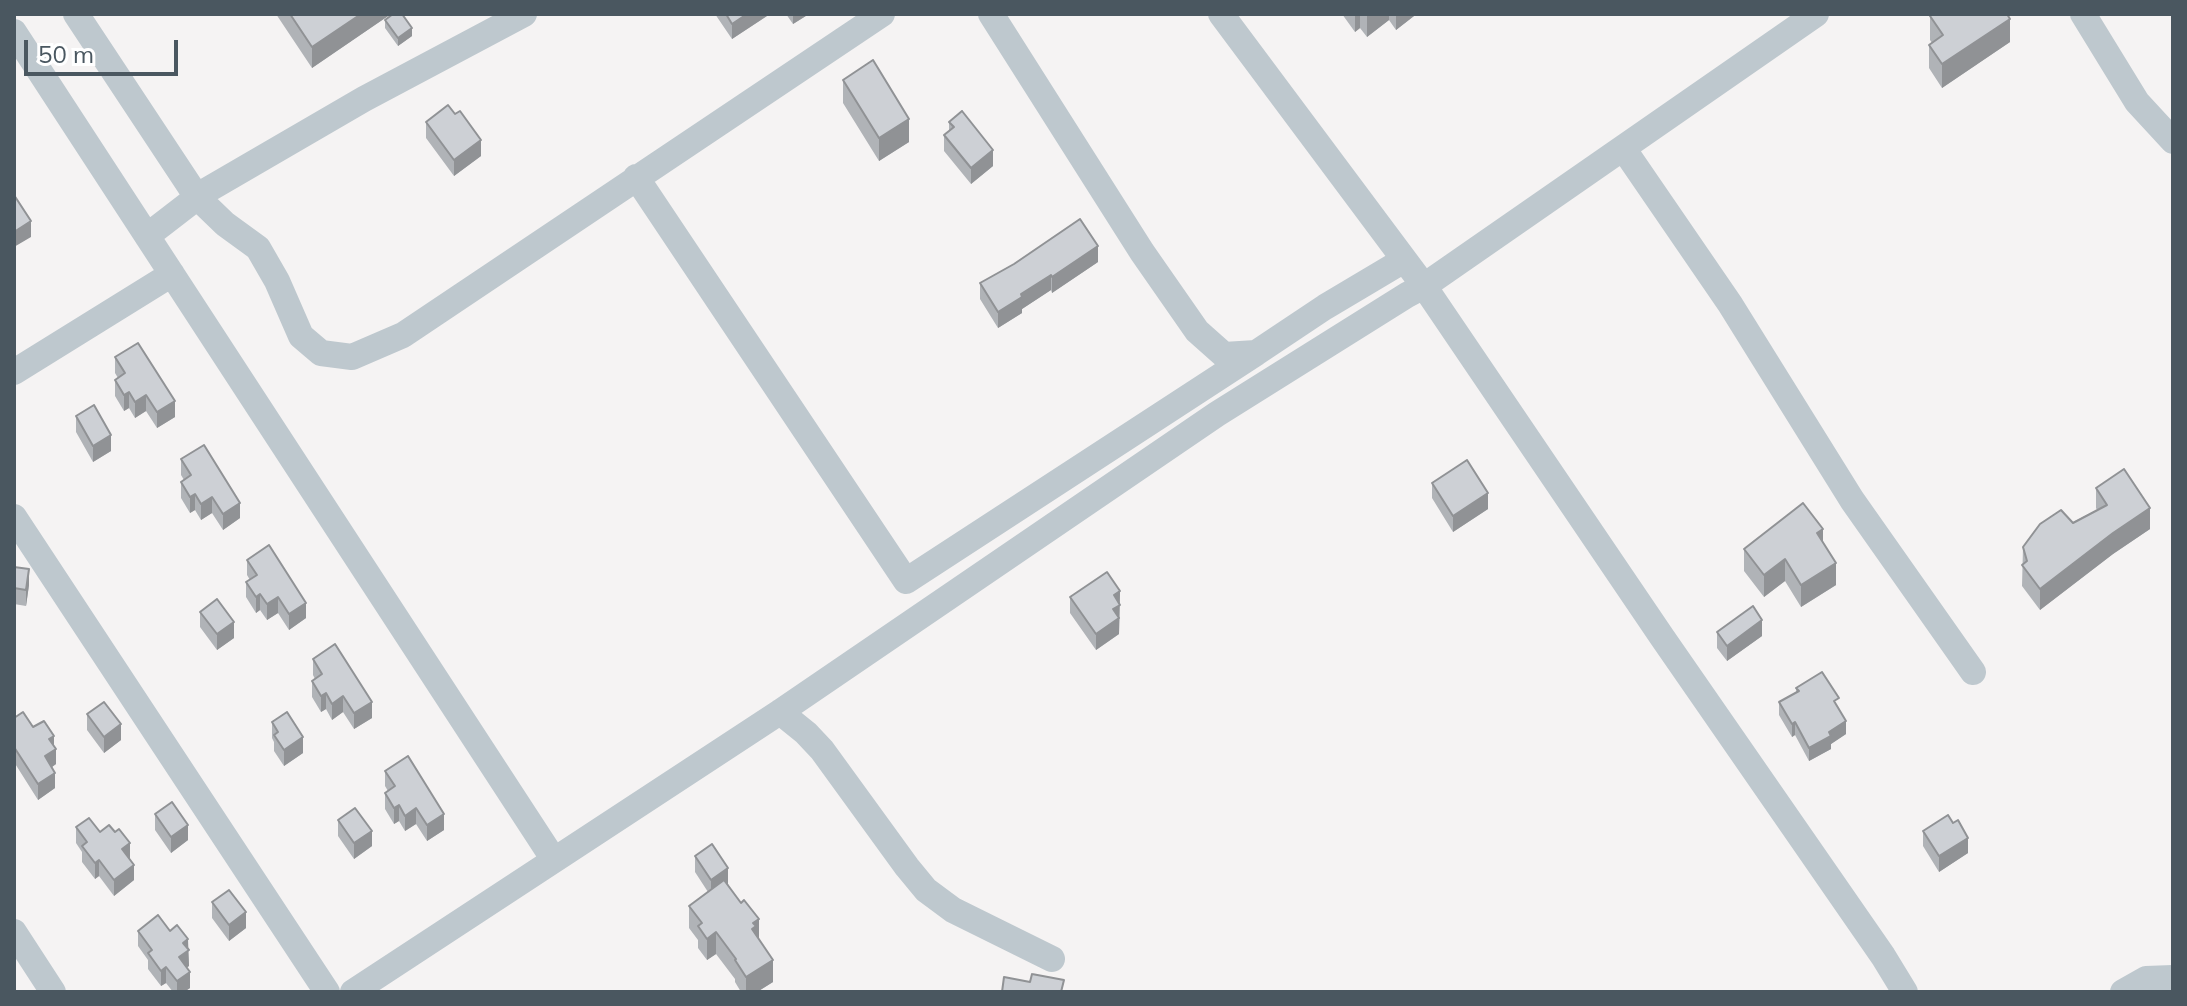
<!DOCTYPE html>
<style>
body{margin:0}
#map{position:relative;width:2187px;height:1006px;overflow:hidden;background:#f5f3f3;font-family:Mulish,sans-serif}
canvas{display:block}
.frame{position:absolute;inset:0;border:16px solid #4a5760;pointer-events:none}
.scale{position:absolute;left:24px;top:40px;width:154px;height:36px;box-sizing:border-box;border:4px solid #4a5760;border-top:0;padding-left:10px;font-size:24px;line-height:28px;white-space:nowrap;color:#4a5760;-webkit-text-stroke:6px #fff;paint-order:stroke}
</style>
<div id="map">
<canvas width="2187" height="1006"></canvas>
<div class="frame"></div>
<div class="scale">50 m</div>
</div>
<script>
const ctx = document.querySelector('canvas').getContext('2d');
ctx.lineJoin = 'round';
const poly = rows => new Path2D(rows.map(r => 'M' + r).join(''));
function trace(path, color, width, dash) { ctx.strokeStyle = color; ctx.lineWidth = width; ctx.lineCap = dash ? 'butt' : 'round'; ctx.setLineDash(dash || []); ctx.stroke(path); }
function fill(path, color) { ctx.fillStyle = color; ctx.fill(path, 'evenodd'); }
trace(poly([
 [76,14,197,197,225,224,258,248,277,281,301,336,321,353,352,357,403,335,882,14],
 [991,14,1142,252,1197,331,1224,355,1256,353,1325,307,1404,260],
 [1221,14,1424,286,1662,637,1883,956,1905,992],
 [2083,14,2137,102,2173,141],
 [14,32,554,860],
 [1623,148,1730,304,1852,500,1973,672],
 [636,177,906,581,1256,353],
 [147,236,204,192,364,99,524,14],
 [14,372,172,274],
 [14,517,327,992],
 [780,712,806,733,822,750,907,867,926,890,953,910,1052,959],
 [14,932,53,992],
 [353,992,780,712,1217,414,1407,295,1424,286,1816,14],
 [2123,992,2146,979,2173,978]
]), '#bec8ce', 26);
fill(poly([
 [276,14,391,14,312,68],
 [715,14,770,14,732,39],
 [786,14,809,14,793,24],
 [1342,14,1414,14,1414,16,1396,30,1389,20,1367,37,1360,28,1355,32],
 [1930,16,2010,42,1942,88,1929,68,1929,45,1932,43,1930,40],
 [385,20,412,36,398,46,385,28],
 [843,80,909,142,879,161,843,103],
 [426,122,481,156,454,176,426,138],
 [949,122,993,166,971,184,944,151,944,135,949,131],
 [1098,262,1052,293,1051,290,1022,309,1022,313,998,328,980,299,980,283],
 [115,357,175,417,157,428,146,411,135,418,129,408,124,411,115,396,115,380,118,378,115,373],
 [76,416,111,451,93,462,76,432],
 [181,459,240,518,223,530,212,513,201,520,195,510,190,513,181,498,181,482,184,480,181,475],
 [1432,483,1488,509,1453,532,1432,498],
 [2096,488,2150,529,2113,554,2040,610,2022,586,2023,547,2097,510,2096,508],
 [1823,543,1836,585,1801,607,1785,581,1764,597,1744,571,1744,549],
 [247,560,306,618,289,630,278,613,267,620,260,610,256,613,246,597,246,582,250,580,247,575],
 [14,567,29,585,26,606,14,604],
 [1120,591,1119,634,1096,650,1070,613,1070,597],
 [200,612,234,638,217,650,200,627],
 [1717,632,1762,636,1727,661,1717,648],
 [313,659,372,718,354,729,343,712,332,720,326,709,321,712,312,697,312,681,315,679,313,675],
 [1796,688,1839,708,1846,734,1831,744,1831,749,1809,761,1795,735,1792,737,1779,715,1779,702,1796,692],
 [87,714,121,740,104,753,87,730],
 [14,718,33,727,54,746,56,764,52,767,55,788,38,800,14,762],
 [272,722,303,753,284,766,274,751,274,742,272,738],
 [385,771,444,830,427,841,416,824,405,831,399,821,394,824,385,809,385,793,388,791,385,786],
 [155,814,188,840,171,853,155,830],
 [338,820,372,846,354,859,338,836],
 [1953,823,1968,853,1939,872,1923,846,1923,831],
 [76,827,100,832,130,859,134,880,114,896,99,876,95,879,82,862,82,852,76,843],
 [695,856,728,884,759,939,773,982,757,992,741,992,735,982,735,979,716,954,707,960,698,948,698,940,689,928,689,906,708,892,695,872],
 [212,902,246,928,229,941,212,918],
 [138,931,170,931,188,949,189,966,187,967,190,988,184,992,173,992,166,983,161,986,148,969,148,960,138,946]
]), '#b0b3b7');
fill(poly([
 [361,14,391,14,312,68,312,47],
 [747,14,770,14,732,39,732,24],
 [793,14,809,14,793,24],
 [1355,14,1360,14,1360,28,1355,32],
 [1367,14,1389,14,1389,20,1367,37],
 [1396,14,1414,14,1414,16,1396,30],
 [2010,19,2010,42,1942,88,1942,64],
 [412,28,412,36,398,46,398,38],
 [909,119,909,142,879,161,879,138],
 [481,140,481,156,454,176,454,160],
 [993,150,993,166,971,184,971,168],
 [31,221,31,237,14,247,14,232],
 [1098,246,1098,262,1052,293,1052,277],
 [1051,275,1051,290,1022,309,1022,313,998,328,998,312,1021,294],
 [129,392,129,408,124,411,124,395],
 [146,395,146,411,135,418,135,402],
 [175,401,175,417,157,428,157,412],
 [111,435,111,451,93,462,93,446],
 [1488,493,1488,509,1453,532,1453,516],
 [195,494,195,510,190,513,190,497],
 [212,497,212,513,201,520,201,504],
 [240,503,240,518,223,530,223,514],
 [2150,508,2150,529,2113,554,2040,610,2040,589,2113,533],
 [1823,529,1823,551,1817,533],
 [1785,559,1785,581,1764,597,1764,575],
 [1836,563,1836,585,1801,607,1801,585],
 [29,569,29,585,26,606,26,590],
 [1120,591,1119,634,1096,650,1096,634,1114,595],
 [260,594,260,610,256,613,256,597],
 [278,597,278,613,267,620,267,604],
 [306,603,306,618,289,630,289,614],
 [1762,620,1762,636,1727,661,1727,646],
 [234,622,234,638,217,650,217,634],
 [326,693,326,709,321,712,321,696],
 [343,696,343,712,332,720,332,704],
 [372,702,372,718,354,729,354,713],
 [1846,721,1846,734,1831,744,1831,749,1809,761,1809,748,1829,732],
 [1795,722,1795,735,1792,737,1792,724],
 [121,724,121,740,104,753,104,737],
 [54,736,54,750,56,749,56,764,45,772,45,756,49,739],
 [303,737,303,753,284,766,284,750],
 [55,773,55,788,38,800,38,784],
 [399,805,399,821,394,824,394,808],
 [416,808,416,824,405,831,405,816],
 [444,814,444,830,427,841,427,825],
 [188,825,188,840,171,853,171,837],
 [372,831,372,846,354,859,354,843],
 [1968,838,1968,853,1939,872,1939,856],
 [130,843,130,859,122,849],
 [99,860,99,876,95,879,95,863],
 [134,865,134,880,114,896,114,880],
 [728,868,728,884,711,896,711,880],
 [246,912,246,928,229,941,229,925],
 [759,919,759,941,752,929,753,923],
 [716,932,716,954,707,960,707,939],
 [188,939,189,966,179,973,179,957,183,943],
 [773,960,773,982,757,992,746,992,746,977],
 [166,967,166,983,161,986,161,971],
 [190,972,190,988,184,992,177,992,177,981]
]), '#909295');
const building = poly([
 [290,14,361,14,312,47,290,14],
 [393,14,402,14,412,28,398,38,385,20,393,14],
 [726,14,747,14,732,24,726,14],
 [1933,14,2007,14,2010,19,1942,64,1929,45,1943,35,1930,16,1933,14],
 [873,60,909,119,879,138,843,80,873,60],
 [448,105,455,114,460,111,481,140,454,160,426,122,448,105],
 [962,111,993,150,971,168,944,135,954,127,949,122,962,111],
 [14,195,31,221,14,232,14,195],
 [1080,219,1098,246,1052,277,1051,275,1021,294,1022,297,998,312,980,283,1014,264,1080,219],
 [138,343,175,401,157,412,146,395,135,402,129,392,124,395,115,380,125,373,115,357,138,343],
 [94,405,111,435,93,446,76,416,94,405],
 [204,445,240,503,223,514,212,497,201,504,195,494,190,497,181,482,191,475,181,459,204,445],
 [1467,460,1488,493,1453,516,1432,483,1467,460],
 [2124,469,2150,508,2113,533,2040,589,2022,565,2027,561,2023,547,2040,524,2061,510,2073,523,2107,505,2096,488,2124,469],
 [1803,503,1823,529,1817,533,1836,563,1801,585,1785,559,1764,575,1744,549,1803,503],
 [269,545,306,603,289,614,278,597,267,604,260,594,256,597,246,582,257,575,247,560,269,545],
 [14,567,29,569,26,590,14,588,14,567],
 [1107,572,1120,591,1114,595,1120,605,1113,609,1119,618,1096,634,1070,597,1107,572],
 [217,599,234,622,217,634,200,612,217,599],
 [1753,606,1762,620,1727,646,1717,632,1753,606],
 [335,644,372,702,354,713,343,696,332,704,326,693,321,696,312,681,322,674,313,659,335,644],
 [1822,672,1839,698,1834,701,1846,721,1829,732,1831,736,1809,748,1795,722,1792,724,1779,702,1799,691,1796,688,1822,672],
 [104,702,121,724,104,737,87,714,104,702],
 [23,712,33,727,44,721,54,736,49,739,56,749,45,756,55,773,38,784,14,747,14,718,23,712],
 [287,712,303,737,284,750,274,735,278,732,272,722,287,712],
 [408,756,444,814,427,825,416,808,405,816,399,805,394,808,385,793,395,786,385,771,408,756],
 [172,802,188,825,171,837,155,814,172,802],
 [355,808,372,831,354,843,338,820,355,808],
 [1948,815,1953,823,1958,820,1968,838,1939,856,1923,831,1948,815],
 [89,818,100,832,109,825,115,832,119,829,130,843,122,849,134,865,114,880,99,860,95,863,82,846,87,842,76,827,89,818],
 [712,844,728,868,711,880,695,856,712,844],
 [724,880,741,903,744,900,759,919,753,923,756,926,752,929,773,960,746,977,735,960,736,959,716,932,707,939,698,926,702,923,689,906,724,880],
 [229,890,246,912,229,925,212,902,229,890],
 [158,915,170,931,177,925,188,939,183,943,189,950,179,957,190,972,177,981,166,967,161,971,148,953,152,950,138,931,158,915],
 [1032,974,1064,980,1061,992,1002,992,1004,977,1030,982,1032,974]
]);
fill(building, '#cdd0d5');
trace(building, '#909295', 2);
</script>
